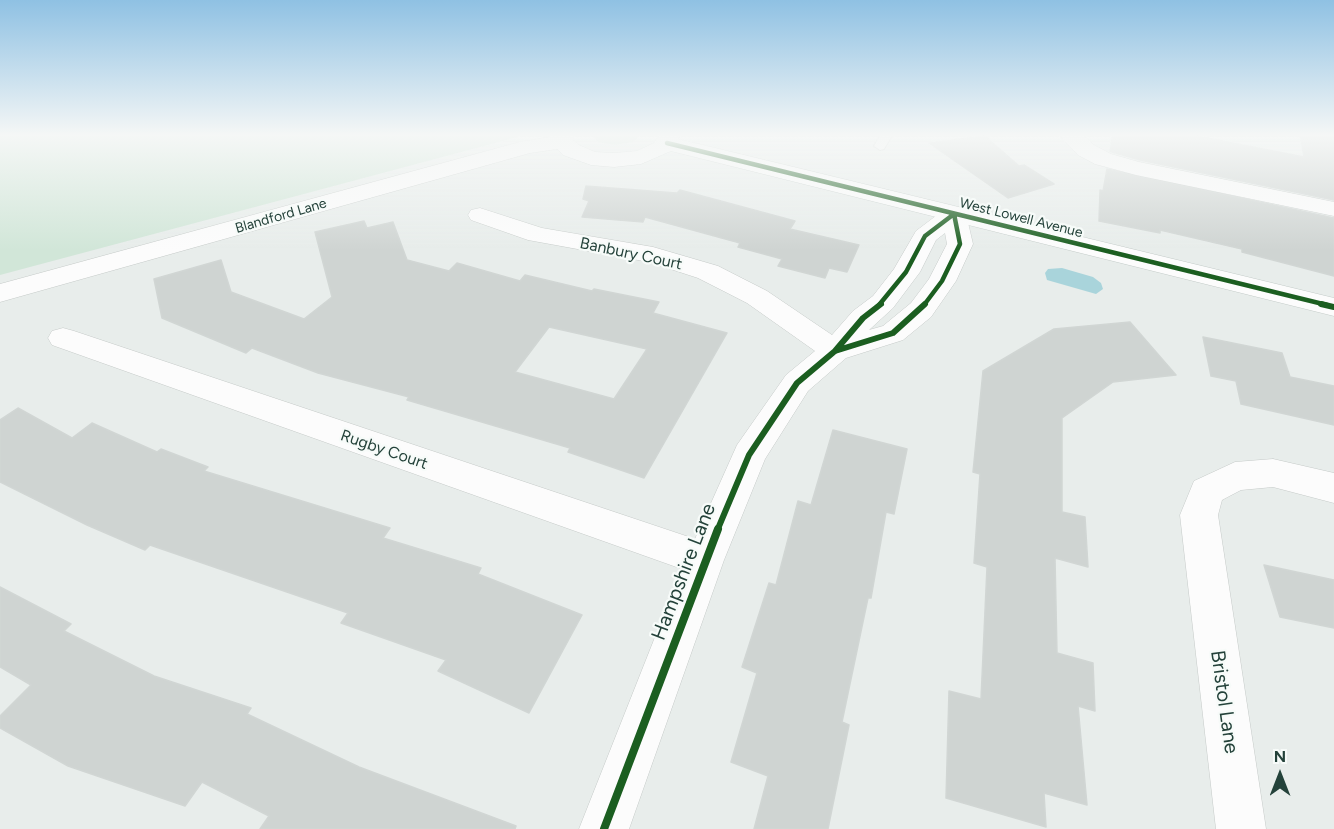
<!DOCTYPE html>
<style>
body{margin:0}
#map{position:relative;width:1334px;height:829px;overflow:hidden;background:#e8edeb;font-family:Figtree,sans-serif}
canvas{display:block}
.north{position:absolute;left:1250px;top:745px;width:60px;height:60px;-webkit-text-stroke:4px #f7fbf9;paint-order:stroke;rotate:0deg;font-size:16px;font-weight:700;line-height:24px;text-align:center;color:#24423a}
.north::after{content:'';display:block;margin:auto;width:21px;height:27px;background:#24423a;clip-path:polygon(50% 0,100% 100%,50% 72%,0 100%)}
</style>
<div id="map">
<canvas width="1334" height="829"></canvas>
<div class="north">N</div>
</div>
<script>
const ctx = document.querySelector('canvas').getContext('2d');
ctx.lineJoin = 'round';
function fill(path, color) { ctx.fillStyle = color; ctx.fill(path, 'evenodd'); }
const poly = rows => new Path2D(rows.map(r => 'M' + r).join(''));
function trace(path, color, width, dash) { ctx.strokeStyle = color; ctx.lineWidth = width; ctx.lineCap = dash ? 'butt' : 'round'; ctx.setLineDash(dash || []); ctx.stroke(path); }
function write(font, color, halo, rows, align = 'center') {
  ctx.font = font + ' Figtree,sans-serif'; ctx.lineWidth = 4.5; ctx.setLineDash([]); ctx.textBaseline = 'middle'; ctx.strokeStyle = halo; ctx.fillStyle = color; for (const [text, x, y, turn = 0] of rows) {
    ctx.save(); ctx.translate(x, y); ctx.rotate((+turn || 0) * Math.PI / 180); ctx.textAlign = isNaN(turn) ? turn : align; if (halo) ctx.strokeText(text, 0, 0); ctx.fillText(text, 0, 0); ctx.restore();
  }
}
fill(poly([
 [0,134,529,134,0,275],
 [591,134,642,134,633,142,615,145,598,142]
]), '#d1e6d8');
fill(poly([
 [1062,268,1093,277,1101,283,1103,289,1096,294,1047,280,1045,273,1048,269]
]), '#a9d4db');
const building = poly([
 [1113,134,1187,134,1304,157,1300,134,1334,134,1334,200,1140,160,1112,152,1110,151,1113,134],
 [985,136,1019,166,1024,165,1054,184,1008,198,929,143,985,136],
 [1107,169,1334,218,1334,276,1242,252,1242,249,1160,230,1160,233,1099,221,1100,190,1103,191,1107,169],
 [586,186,677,193,680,190,795,221,790,229,859,245,847,272,829,268,825,278,778,266,782,259,738,247,740,243,645,217,643,222,582,217,589,201,583,199,586,186],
 [364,221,367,228,393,222,407,260,449,271,457,263,520,281,525,275,592,291,594,289,659,302,653,313,727,333,644,478,568,452,570,448,407,400,409,397,318,373,252,348,246,353,162,318,154,279,221,260,231,292,304,319,332,297,315,232,364,221],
 [549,327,647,349,614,399,515,372,549,327],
 [1130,322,1176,375,1113,382,1062,418,1062,512,1085,517,1088,567,1055,558,1057,653,1093,663,1095,711,1078,706,1087,805,1044,793,1046,827,946,798,949,691,981,699,987,567,974,563,980,474,973,472,983,371,1054,329,1130,322],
 [1203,337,1282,353,1290,377,1334,386,1334,425,1241,404,1236,381,1211,376,1203,337],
 [18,408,72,438,92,423,157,452,161,449,208,467,204,471,390,528,383,538,481,568,478,574,582,615,529,713,438,671,446,660,341,623,348,613,150,545,145,550,87,525,0,482,0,420,18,408],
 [833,430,907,449,894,514,886,512,871,598,868,598,842,722,849,725,828,829,754,829,768,776,731,762,757,673,742,667,769,583,776,585,798,501,811,505,833,430],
 [1264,565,1334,580,1334,628,1280,617,1264,565],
 [0,587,71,624,64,631,154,676,251,708,247,714,359,767,516,826,515,829,260,829,269,816,202,782,185,806,68,766,0,728,0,716,31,685,0,667,0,587]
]);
fill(building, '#cfd4d2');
trace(building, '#d1d6d4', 1.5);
const lane = poly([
 [881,134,893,134,884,149,880,150,874,146,881,134]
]);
const street = poly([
 [1058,134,1082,134,1094,145,1111,154,1139,162,1334,202,1334,216,1136,175,1095,164,1078,155,1058,134],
 [562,135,570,137,573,142,570,147,530,153,0,302,0,284,520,142,562,135],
 [954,207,963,209,966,214,973,244,956,281,931,317,903,340,846,358,808,391,765,459,724,560,629,829,579,829,682,569,52,345,48,338,52,331,63,328,74,331,695,539,737,445,786,375,815,351,747,303,698,278,649,262,528,240,471,220,468,215,471,210,480,208,542,228,653,247,718,266,767,291,832,335,853,311,873,296,894,269,916,231,945,209,954,207],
 [945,233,947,244,929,279,911,303,883,326,869,330,893,308,920,272,936,240,945,233],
 [1273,459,1334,473,1334,503,1273,487,1241,490,1222,500,1218,515,1266,829,1216,829,1180,515,1194,481,1235,462,1273,459]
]);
const secondary = poly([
 [551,134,573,134,573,140,579,145,595,152,614,153,637,151,654,143,660,134,682,134,678,139,1334,298,1334,316,671,151,641,164,614,167,591,165,563,155,551,142,551,134]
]);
trace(lane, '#c5cac8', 2);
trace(street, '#c5cac8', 1);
trace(secondary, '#c3cbc8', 1);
fill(lane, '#fcfcfc');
fill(street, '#fcfcfc');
fill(secondary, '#fcfcfc');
trace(poly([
 [667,143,1327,305],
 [879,305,906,272,925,236,954,214,960,244,942,281,924,305]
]), '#1b5e20', 4.5);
trace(poly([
 [1321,304,1334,307],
 [835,351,863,318,881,304],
 [835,351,893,333,925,304],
 [717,531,749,455,797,383,835,351]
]), '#1b5e20', 6);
trace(poly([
 [604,829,718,529]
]), '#1b5e20', 8);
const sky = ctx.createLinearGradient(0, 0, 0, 250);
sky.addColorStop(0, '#8fc1e3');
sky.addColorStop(0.54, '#f5f7f6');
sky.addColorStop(1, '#f5f7f600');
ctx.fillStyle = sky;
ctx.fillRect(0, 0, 1334, 250);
write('14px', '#24423a', '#f7fbf9', [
 ["Blandford Lane",281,216,-16],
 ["West Lowell Avenue",1021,218,14]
]);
write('16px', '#24423a', '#f7fbf9', [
 ["Banbury Court",631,254,12],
 ["Rugby Court",384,450,19]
]);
write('20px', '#24423a', '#f7fbf9', [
 ["Hampshire Lane",684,572,-69],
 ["Bristol Lane",1224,702,82]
]);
</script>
